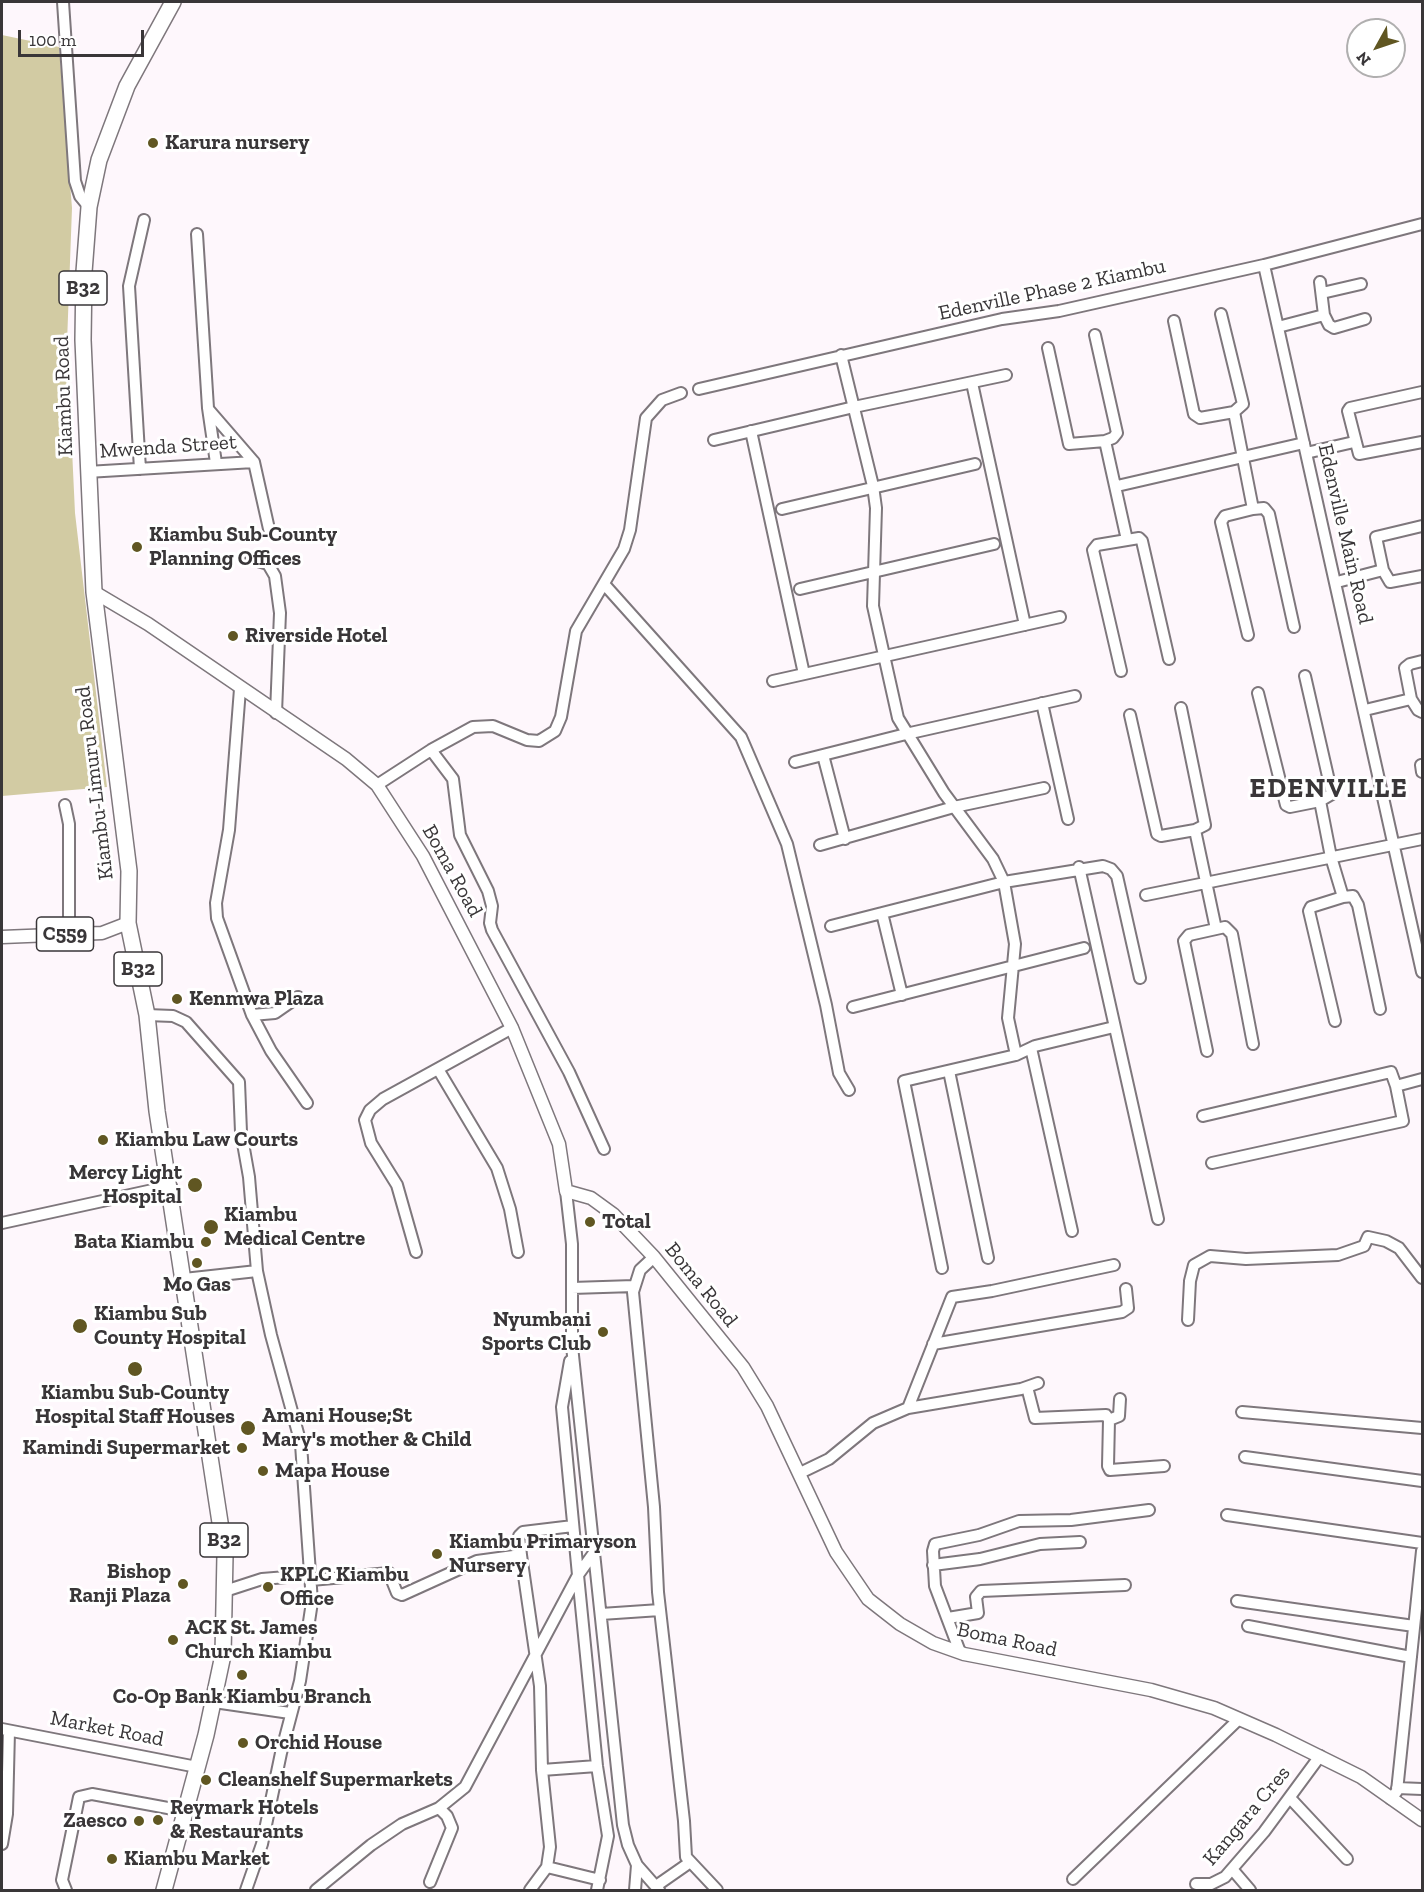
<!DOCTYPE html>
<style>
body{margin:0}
#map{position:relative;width:1424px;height:1892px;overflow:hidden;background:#fef7fc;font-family:"Zilla Slab",serif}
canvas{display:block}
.frame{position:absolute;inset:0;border:3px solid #393638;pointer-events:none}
.north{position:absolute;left:1346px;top:18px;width:60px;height:60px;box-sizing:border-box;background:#fff;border:2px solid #b0afaf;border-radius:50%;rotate:230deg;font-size:16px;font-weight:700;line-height:24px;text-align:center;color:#393638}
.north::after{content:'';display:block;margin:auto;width:21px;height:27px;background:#605622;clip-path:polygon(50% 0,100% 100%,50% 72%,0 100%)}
.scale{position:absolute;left:18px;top:30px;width:126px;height:27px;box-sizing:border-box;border:3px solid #393638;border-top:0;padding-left:8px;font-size:18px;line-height:21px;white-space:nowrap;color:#393638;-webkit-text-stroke:4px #fff;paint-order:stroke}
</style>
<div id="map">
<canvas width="1424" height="1892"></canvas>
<div class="frame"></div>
<div class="north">N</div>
<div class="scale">100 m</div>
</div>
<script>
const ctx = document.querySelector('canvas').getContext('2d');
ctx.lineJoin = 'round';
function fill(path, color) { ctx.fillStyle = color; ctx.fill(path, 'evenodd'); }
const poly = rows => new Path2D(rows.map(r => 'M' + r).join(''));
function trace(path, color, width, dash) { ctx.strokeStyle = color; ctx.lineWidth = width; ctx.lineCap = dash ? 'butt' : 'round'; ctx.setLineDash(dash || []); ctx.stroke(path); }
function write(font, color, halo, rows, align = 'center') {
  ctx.font = font + ' "Zilla Slab",serif'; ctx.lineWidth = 6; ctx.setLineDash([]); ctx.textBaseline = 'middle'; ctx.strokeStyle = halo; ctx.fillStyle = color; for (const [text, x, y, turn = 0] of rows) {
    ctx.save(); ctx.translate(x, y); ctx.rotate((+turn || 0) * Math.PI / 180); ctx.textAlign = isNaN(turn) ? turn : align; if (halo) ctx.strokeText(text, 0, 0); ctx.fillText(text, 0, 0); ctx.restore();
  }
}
fill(poly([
 [2,35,59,47,72,208,67,343,75,513,107,787,2,796]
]), '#d2cba3');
const minor = poly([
 [63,2,75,181,80,196,89,207],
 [1422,224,1264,265,1422,972],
 [197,234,208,408,216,463],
 [1320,282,1324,315,1329,325,1334,328,1365,319],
 [1322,293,1361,284],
 [1174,321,1194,414,1200,418,1234,412,1243,404,1221,314],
 [1278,327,1324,315],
 [1048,348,1069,444,1105,441,1113,438,1117,433,1095,335],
 [841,355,873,486,876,508,873,606,898,718,944,793,993,859,1004,882,1015,944,1008,1018,1016,1055],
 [972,383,1025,625],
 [699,389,1002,319,1059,311,1264,265],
 [1422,392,1350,408,1348,411,1359,454,1422,442],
 [209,410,254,462],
 [1234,412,1253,509,1225,516,1221,522,1248,635],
 [751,431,804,674],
 [714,440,854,407,1006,375],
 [1105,441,1127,540],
 [1306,453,1354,442],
 [140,469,129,286,144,220],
 [87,472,254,462,269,529],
 [1117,486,1304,443],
 [782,509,975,464],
 [1253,509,1264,508,1269,514,1294,627],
 [251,559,268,564,275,576,280,613,276,713],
 [1383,570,1390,582,1422,576],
 [1337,582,1383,570,1376,537,1422,526],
 [604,584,741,737,787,844,826,1005,839,1073,849,1090],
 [800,589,994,544],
 [1121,671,1093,550,1097,545,1139,538,1142,541,1169,659],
 [1305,676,1332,794,1320,801],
 [773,681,1060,617],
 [240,689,229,830,216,903,217,918,252,1015,271,1051,307,1103],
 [1258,693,1286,805,1290,807,1320,801,1331,857,1343,897,1353,896,1358,905,1380,1009],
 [1411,699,1418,710,1422,712],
 [1042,703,1068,819],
 [1181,708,1205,825,1195,830],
 [1365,710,1411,699,1405,668,1410,664,1422,661],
 [1130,715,1157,834,1161,836,1195,830,1216,929,1189,935,1184,941,1207,1051],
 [431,750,453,779,460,835,488,891,492,906,490,923,492,930,569,1072,604,1149],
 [823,755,845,839],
 [795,762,906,734,1075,696],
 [1421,765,1422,772],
 [377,785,431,750,473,727,493,726,527,740,539,741,555,731,561,717,576,631,624,549,630,530,646,418,662,400,681,393],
 [65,805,69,824,69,934],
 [820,845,954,807,1044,788],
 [1079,867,1158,1219],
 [1146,895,1422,839],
 [882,913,902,995],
 [831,926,1004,882,1103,866,1111,869,1117,876,1140,978],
 [1216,929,1225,927,1232,934,1253,1044],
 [853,1007,1084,948],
 [147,1015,173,1016,186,1022,239,1082,241,1132,249,1177,257,1271,271,1335,301,1444,312,1602,300,1681,281,1753,262,1844,246,1890],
 [252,1015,275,1013,298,997],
 [1335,1021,1309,911,1311,907,1343,897],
 [1031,1048,1072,1231],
 [438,1069,497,1168,510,1209,518,1252],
 [949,1071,988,1258],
 [1203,1116,1391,1072,1396,1086],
 [1212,1163,1403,1121,1396,1086,1422,1079],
 [566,1191,572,1244,572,1346,623,1825,628,1845,637,1865,659,1890],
 [2,1223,171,1186],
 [416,1252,397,1185,371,1143,365,1120,370,1110,383,1099,512,1028],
 [654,1257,640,1270,633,1292,654,1507,658,1592,684,1821,686,1857,717,1890],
 [942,1268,904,1081,1016,1055,1035,1046,1114,1027],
 [184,1279,257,1271],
 [572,1288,634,1286],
 [1188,1320,1190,1281,1194,1265,1210,1256,1246,1259,1338,1255,1364,1246,1368,1237,1386,1241,1399,1248,1422,1278],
 [933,1344,1122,1312,1128,1308,1126,1289],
 [1027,1387,1035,1418,1106,1415,1109,1420,1108,1466,1110,1470,1164,1466],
 [908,1408,1021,1389,1038,1383],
 [1242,1412,1422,1428],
 [1109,1420,1119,1416,1120,1399],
 [1245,1457,1422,1481],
 [800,1473,829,1459,873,1423,908,1408,952,1297,992,1291,1114,1265],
 [1227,1515,1422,1543],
 [596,1550,578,1575,597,1766,608,1836,597,1890],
 [521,1555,519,1536,523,1532,573,1526],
 [933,1565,980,1559,1040,1544,1080,1542],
 [311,1580,389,1573,397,1593,402,1595,477,1561,521,1555,540,1686,542,1770,550,1847,547,1867,530,1890],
 [225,1591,262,1579,311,1575],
 [1237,1601,1414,1626],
 [601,1614,660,1610],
 [948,1618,978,1613,976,1597,981,1591,1125,1585],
 [1248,1626,1411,1657],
 [960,1652,935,1586,933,1551,935,1544,979,1535,1019,1521,1071,1520,1149,1510],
 [214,1702,290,1713],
 [2,1729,197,1767],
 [542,1770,597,1766],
 [1397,1788,1422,1789],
 [1290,1798,1347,1859],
 [1391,1799,1397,1791,1422,1551],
 [2,1844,7,1814,9,1731],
 [547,1867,600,1880],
 [1232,1869,1250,1890],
 [1073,1879,1239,1719],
 [430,1882,452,1828,447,1816,439,1808],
 [1196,1884,1211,1884,1225,1877,1264,1832,1320,1756],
 [656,1886,689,1863],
 [66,1890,62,1880,79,1797,92,1794,184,1811],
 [316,1890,371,1845,402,1824,439,1808,465,1787,578,1575,562,1407,570,1361],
 [635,1890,637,1865]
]);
const major = poly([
 [94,592,148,624,346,759,377,785,423,856,512,1028,559,1144,566,1191,591,1198,613,1214,654,1257,743,1367,767,1406,836,1552,868,1599,900,1624,933,1643,964,1654,1151,1690,1214,1708,1276,1735,1361,1777,1422,1820],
 [2,937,102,933,128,923]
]);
const highway = poly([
 [164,1890,206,1735,223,1655,225,1555,157,1111,147,1015,128,923,129,871,94,592,83,340,84,272,89,207,99,160,127,86,173,2]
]);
trace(minor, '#7e777c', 14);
trace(major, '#7e777c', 15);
trace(highway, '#7e777c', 18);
trace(minor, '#fff', 10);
trace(major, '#fff', 12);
trace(highway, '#fff', 15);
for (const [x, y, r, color] of [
 [153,143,6,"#605622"],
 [137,547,6,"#605622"],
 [233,636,6,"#605622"],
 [177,999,6,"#605622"],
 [103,1140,6,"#605622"],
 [195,1185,8,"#605622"],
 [590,1222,6,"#605622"],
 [211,1227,8,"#605622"],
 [206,1242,6,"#605622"],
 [197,1263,6,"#605622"],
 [80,1326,8,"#605622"],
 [603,1332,6,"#605622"],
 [135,1369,8,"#605622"],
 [248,1428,8,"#605622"],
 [242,1448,6,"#605622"],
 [263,1471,6,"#605622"],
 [437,1554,6,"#605622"],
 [183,1584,6,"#605622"],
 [268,1587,6,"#605622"],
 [173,1640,6,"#605622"],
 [242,1675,6,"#605622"],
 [243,1743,6,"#605622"],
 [206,1780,6,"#605622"],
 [158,1820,6,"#605622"],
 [139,1821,6,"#605622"],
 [112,1859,6,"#605622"]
]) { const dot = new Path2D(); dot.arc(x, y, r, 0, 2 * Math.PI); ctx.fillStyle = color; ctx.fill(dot); trace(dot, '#fff', 2); }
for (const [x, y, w] of [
 [83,288,48],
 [65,934,57],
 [138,969,48],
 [224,1540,48]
]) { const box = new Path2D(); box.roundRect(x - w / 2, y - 17, w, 34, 4.5); ctx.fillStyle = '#fff'; ctx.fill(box); trace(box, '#393638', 1.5); }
write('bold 20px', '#393638', null, [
 ["B32",83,288],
 ["C559",65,934],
 ["B32",138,969],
 ["B32",224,1540]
]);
write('bold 21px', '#393638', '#fff', [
 ["Karura nursery",165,143],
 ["Kiambu Sub-County",149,535],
 ["Planning Offices",149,559],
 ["Riverside Hotel",245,636],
 ["Kenmwa Plaza",189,999],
 ["Kiambu Law Courts",115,1140],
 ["Mercy Light",182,1173,"right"],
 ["Hospital",182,1197,"right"],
 ["Kiambu",224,1215],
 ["Medical Centre",224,1239],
 ["Total",602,1222],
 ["Bata Kiambu",194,1242,"right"],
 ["Mo Gas",197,1285,"center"],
 ["Kiambu Sub",94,1314],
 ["County Hospital",94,1338],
 ["Nyumbani",591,1320,"right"],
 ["Sports Club",591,1344,"right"],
 ["Kiambu Sub-County",135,1393,"center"],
 ["Hospital Staff Houses",135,1417,"center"],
 ["Amani House;St",262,1416],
 ["Mary's mother & Child",262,1440],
 ["Kamindi Supermarket",230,1448,"right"],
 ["Mapa House",275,1471],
 ["Kiambu Primaryson",449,1542],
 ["Nursery",449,1566],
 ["Bishop",171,1572,"right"],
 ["Ranji Plaza",171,1596,"right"],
 ["KPLC Kiambu",280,1575],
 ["Office",280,1599],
 ["ACK St. James",185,1628],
 ["Church Kiambu",185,1652],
 ["Co-Op Bank Kiambu Branch",242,1697,"center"],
 ["Orchid House",255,1743],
 ["Cleanshelf Supermarkets",218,1780],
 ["Reymark Hotels",170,1808],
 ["& Restaurants",170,1832],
 ["Zaesco",127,1821,"right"],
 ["Kiambu Market",124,1859]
], 'left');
write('21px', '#393638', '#fff', [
 ["Edenville Phase 2 Kiambu",1052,290,-12],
 ["Kiambu Road",64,396,-92],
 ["Mwenda Street",168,447,-4],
 ["Edenville Main Road",1345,534,77],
 ["Kiambu-Limuru Road",95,783,-97],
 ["Boma Road",452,871,61],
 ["Boma Road",701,1285,51],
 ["Boma Road",1007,1640,12],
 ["Market Road",107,1729,11],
 ["Kangara Cres",1247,1816,-50]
]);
ctx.letterSpacing = '1.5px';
write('bold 27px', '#393638', '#fff', [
 ["EDENVILLE",1329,789]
]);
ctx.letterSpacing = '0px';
</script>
